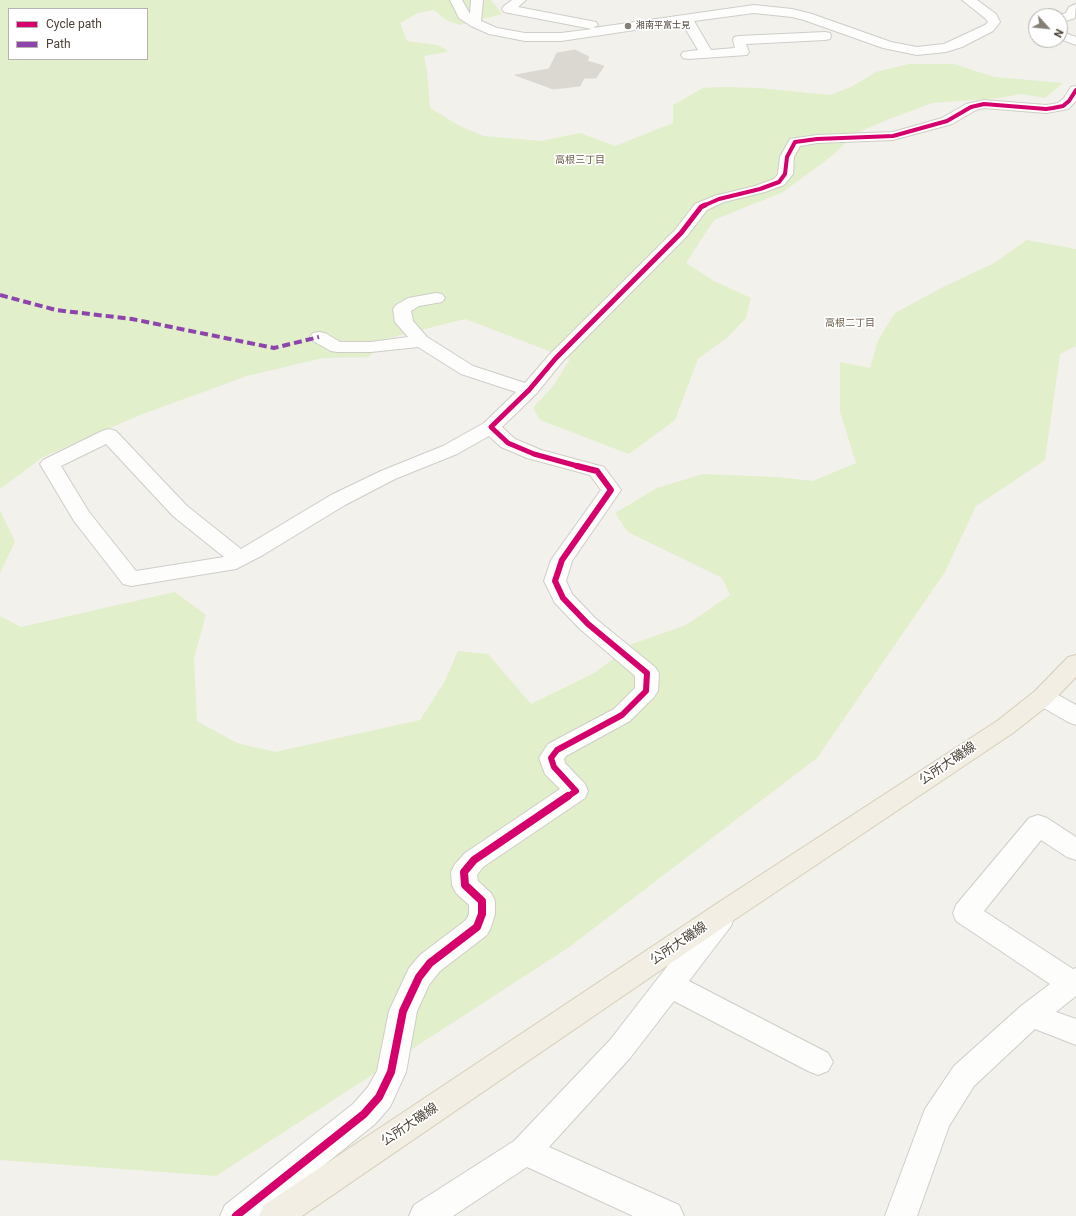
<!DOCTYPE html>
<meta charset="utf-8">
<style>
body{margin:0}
#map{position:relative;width:1076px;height:1216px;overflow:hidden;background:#f3f1ec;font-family:Roboto,sans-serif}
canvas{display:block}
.legend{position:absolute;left:8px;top:8px;width:140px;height:52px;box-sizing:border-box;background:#fff;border:1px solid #b7b3af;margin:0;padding:5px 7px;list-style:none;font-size:12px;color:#4b4236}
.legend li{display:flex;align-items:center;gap:8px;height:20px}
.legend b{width:20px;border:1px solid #b7b3af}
.north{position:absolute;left:1028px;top:8px;width:40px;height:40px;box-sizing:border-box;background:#fff;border:1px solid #b7b3af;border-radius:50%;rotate:117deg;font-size:11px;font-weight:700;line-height:16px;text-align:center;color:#4b4236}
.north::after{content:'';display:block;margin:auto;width:14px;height:18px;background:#867f76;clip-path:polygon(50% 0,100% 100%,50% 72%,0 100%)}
</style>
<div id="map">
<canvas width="1076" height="1216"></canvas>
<ul class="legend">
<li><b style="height:5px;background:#d6006c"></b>Cycle path</li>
<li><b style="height:5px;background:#8e44ad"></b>Path</li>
</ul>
<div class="north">N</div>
</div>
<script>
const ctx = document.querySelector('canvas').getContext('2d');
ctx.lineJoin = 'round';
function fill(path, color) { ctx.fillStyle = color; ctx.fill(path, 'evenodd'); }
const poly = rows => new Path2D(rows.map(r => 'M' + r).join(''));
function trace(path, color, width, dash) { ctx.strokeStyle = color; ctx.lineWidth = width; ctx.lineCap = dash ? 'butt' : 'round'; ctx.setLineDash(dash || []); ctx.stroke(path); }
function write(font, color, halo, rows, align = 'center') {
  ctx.font = font + ' Roboto,"Noto Sans JP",sans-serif'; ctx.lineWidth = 3.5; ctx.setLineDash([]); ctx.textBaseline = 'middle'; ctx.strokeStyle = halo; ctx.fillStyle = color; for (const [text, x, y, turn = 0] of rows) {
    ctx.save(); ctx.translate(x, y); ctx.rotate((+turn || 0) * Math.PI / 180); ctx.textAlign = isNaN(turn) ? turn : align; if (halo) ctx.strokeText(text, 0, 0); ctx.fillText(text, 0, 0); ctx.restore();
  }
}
fill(poly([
 [0,0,491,0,502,14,460,25,448,21,434,10,418,13,400,23,407,41,437,45,447,50,447,52,424,56,427,71,430,108,460,126,484,136,541,141,580,133,615,146,673,123,673,105,703,88,722,87,759,88,830,95,851,87,876,72,909,64,954,64,994,77,1063,83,1045,98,1021,94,999,98,932,103,887,120,857,133,828,159,783,192,714,220,686,263,714,281,751,298,746,318,728,337,698,359,675,420,629,454,540,420,533,408,554,385,570,359,465,319,385,339,369,357,323,358,247,376,140,415,43,457,0,489],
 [9,9,147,9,147,59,9,59],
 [1027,240,1076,249,1076,346,1060,354,1045,460,976,506,945,572,817,758,568,948,216,1176,0,1160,0,616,21,627,175,592,206,615,194,658,197,721,237,743,275,752,420,720,445,681,458,651,488,654,531,704,596,672,632,644,686,625,730,595,722,578,628,532,615,513,657,488,703,474,777,477,813,481,856,463,840,412,840,362,870,368,878,340,895,313,941,288,994,263],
 [0,510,15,542,0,573]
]), '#e1efca');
const building = poly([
 [575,50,589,57,587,61,604,66,596,78,584,78,580,86,553,89,515,75,549,69,557,53,575,50]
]);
fill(building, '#dbd8d2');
trace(building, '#dbd8d2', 1);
const minor = poly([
 [450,0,462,0,470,14,471,0,483,0,481,21,497,28,525,33,561,33,592,29,504,12,502,9,504,6,512,0,526,0,518,7,596,22,598,25,593,28,754,5,792,9,812,14,891,42,917,47,944,44,985,25,988,22,986,19,962,0,977,0,996,14,1000,22,993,31,962,47,946,52,917,55,883,48,804,20,792,17,754,13,694,21,711,50,735,48,733,40,734,37,739,36,825,32,830,33,831,36,830,39,825,40,746,44,749,52,747,55,688,59,683,58,681,55,683,52,698,50,682,23,561,41,525,41,489,34,471,26,459,18,450,0],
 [1076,4,1075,18,1060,23,1060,16,1056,16,1066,13,1069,7,1076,4],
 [1060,31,1076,37,1076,45,1060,39,1060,31],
 [1076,86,1076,101,1068,109,1063,110,1046,113,984,108,976,110,952,124,893,140,817,143,800,146,794,157,793,174,784,185,765,192,724,202,707,210,687,236,562,362,536,394,502,427,515,439,541,450,604,467,621,490,572,561,566,581,572,594,596,619,655,667,659,673,658,691,654,697,630,721,566,756,564,759,565,763,585,784,588,791,585,798,483,867,477,875,478,881,491,893,495,901,495,914,491,927,487,935,440,971,429,985,417,1011,406,1072,390,1107,375,1124,261,1216,220,1216,225,1205,353,1104,368,1087,377,1071,389,1011,409,968,420,955,466,920,469,914,469,905,456,893,452,885,451,872,455,864,465,853,560,789,545,774,539,758,548,744,614,709,635,688,635,676,580,629,555,603,544,581,551,560,601,490,590,475,527,458,501,447,489,436,457,454,395,479,345,505,263,555,236,569,131,586,123,584,74,521,40,464,43,460,102,431,109,429,116,431,187,506,241,549,331,495,381,471,443,446,484,423,516,392,461,374,418,347,371,352,337,352,331,351,313,341,310,337,313,333,319,332,325,333,340,342,371,342,408,337,395,322,393,309,396,305,408,298,436,293,442,294,445,298,442,302,419,306,411,311,413,321,427,337,473,366,525,383,550,354,675,230,695,204,714,196,755,186,774,179,778,174,780,157,790,139,817,135,893,132,942,118,966,104,984,100,1046,105,1053,104,1058,103,1064,98,1071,87,1076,86],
 [106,444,173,516,224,557,136,571,89,512,61,466,106,444],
 [1043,688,1051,691,1076,705,1076,725,1068,722,1035,703,1031,697,1035,691,1043,688],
 [1038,815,1047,818,1076,837,1076,860,1067,857,1041,840,984,911,1073,969,1076,968,1076,996,1056,1012,1076,1019,1076,1045,1035,1029,974,1086,949,1126,917,1216,885,1216,925,1109,954,1066,1021,1006,1050,984,956,921,953,913,956,905,1029,818,1038,815],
 [721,907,731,910,734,918,731,926,689,981,828,1053,833,1062,828,1071,818,1075,808,1071,674,1001,630,1058,549,1147,679,1205,684,1216,633,1216,527,1167,453,1216,409,1216,414,1205,514,1141,610,1040,711,910,721,907]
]);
const major = poly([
 [1076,655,1076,677,1051,703,1013,733,734,920,302,1216,259,1216,264,1205,716,904,997,721,1035,691,1068,657,1076,655]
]);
trace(minor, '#cfcdc8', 2);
trace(major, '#d7cdb8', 2);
fill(minor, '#fdfdfc');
fill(major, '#f2eee4');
trace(poly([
 [0,295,56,310,132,319,274,348,319,337]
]), '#8e44ad', 4, [8, 4]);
trace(poly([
 [703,206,719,199,760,189,779,182,785,174,787,157,795,142,817,139,893,136,947,121,971,107,984,104,1046,109,1053,108,1063,106,1069,101,1076,90]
]), '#d6006c', 4);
trace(poly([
 [581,467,534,454,508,443,491,427,529,390,556,358,681,233,701,207,705,205]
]), '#d6006c', 5);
trace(poly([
 [567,797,576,791,554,767,551,758,557,750,622,715,646,691,647,673,588,624,563,598,555,581,562,560,611,490,597,471,577,466]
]), '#d6006c', 6);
trace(poly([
 [236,1216,364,1114,379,1097,391,1072,403,1011,419,977,430,963,477,927,482,914,482,901,465,885,464,872,474,860,568,796]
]), '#d6006c', 8);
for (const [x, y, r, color] of [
 [628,26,4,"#867f76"]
]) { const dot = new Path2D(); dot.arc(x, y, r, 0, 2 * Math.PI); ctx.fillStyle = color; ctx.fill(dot); trace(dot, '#fff', 1.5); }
write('9px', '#4b4236', '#fff', [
 ["湘南平富士見",636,26]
], 'left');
write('10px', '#6e604c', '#fff', [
 ["高根三丁目",580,160],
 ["高根二丁目",850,323]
]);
write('13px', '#4b4236', '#fff', [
 ["公所大磯線",948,764,-34],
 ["公所大磯線",679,944,-34],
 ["公所大磯線",410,1125,-34]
]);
</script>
